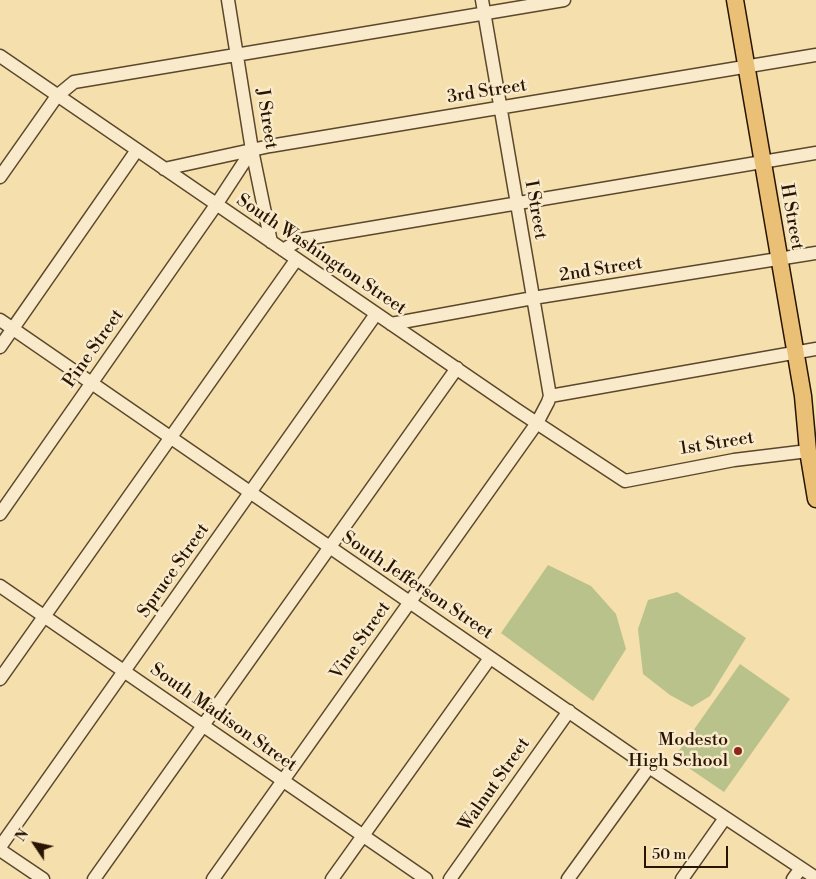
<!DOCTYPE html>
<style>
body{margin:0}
#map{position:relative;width:816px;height:879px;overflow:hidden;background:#f4dfad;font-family:"Libre Bodoni",serif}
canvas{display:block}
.north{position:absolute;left:10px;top:819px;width:50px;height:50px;-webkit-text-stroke:4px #f8eaca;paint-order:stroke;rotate:304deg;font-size:14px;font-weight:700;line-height:20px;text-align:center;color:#281400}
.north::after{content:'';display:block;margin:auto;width:18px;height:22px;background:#281400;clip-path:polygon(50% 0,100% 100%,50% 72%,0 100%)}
.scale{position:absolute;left:644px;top:846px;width:84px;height:22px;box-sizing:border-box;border:2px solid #281400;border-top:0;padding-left:6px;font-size:15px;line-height:18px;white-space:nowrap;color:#281400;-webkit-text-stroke:4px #f8eaca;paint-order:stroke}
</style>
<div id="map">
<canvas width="816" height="879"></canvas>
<div class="north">N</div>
<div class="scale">50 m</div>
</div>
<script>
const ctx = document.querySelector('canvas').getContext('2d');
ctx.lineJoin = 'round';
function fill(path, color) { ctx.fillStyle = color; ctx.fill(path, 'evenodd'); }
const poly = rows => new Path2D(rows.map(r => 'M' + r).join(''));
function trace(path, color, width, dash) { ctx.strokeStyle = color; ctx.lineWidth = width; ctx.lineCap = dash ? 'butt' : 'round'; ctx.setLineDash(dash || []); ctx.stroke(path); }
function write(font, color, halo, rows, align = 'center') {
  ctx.font = font + ' "Libre Bodoni",serif'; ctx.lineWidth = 5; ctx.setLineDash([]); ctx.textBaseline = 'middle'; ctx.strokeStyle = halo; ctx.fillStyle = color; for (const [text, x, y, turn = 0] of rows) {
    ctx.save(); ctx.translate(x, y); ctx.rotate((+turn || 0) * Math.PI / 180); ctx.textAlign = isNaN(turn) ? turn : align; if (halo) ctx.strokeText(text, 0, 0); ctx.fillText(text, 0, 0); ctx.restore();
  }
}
fill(poly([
 [548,565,591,586,616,614,626,649,593,701,501,633],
 [677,592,746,638,710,696,692,707,670,695,643,674,638,629,648,600],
 [740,664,790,699,724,792,674,758]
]), '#bac28b');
const minor = poly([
 [228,0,252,150,271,242],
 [0,56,517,410,625,481,734,460,808,451],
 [164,169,270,146,816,55],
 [0,177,57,96,74,82,564,0],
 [283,250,299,240,816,153],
 [0,320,649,767,816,878],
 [391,324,533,298,816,253],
 [0,347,137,150],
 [550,396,816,349],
 [0,514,216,205,252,150],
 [0,586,426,879],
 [0,679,296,260],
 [0,847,376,314],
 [0,850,43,879],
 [94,879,457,368],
 [213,879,537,423,548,402,550,396,482,0],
 [332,879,490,658],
 [450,879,569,711],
 [568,879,649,767],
 [682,879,725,818],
 [793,879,801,868]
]);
const major = poly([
 [735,0,803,396,808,451,816,499]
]);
trace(minor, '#5b472b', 15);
trace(major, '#281400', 19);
trace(minor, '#f8eaca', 12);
trace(major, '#eac076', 16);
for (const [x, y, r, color] of [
 [738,751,5,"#8f2418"]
]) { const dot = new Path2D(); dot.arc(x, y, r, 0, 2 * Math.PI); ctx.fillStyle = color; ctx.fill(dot); trace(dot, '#f8eaca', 2); }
write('18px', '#281400', '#f8eaca', [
 ["3rd Street",487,92,-9],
 ["J Street",266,119,81],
 ["I Street",535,210,80],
 ["H Street",791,217,80],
 ["South Washington Street",321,255,34],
 ["2nd Street",601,270,-9],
 ["Pine Street",94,349,-55],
 ["1st Street",717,444,-9],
 ["Spruce Street",174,571,-55],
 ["South Jefferson Street",417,586,34],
 ["Vine Street",361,641,-55],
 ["South Madison Street",223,718,35],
 ["Walnut Street",495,785,-55]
]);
write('18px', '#281400', '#f8eaca', [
 ["Modesto",728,741],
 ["High School",728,762]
], 'right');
</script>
